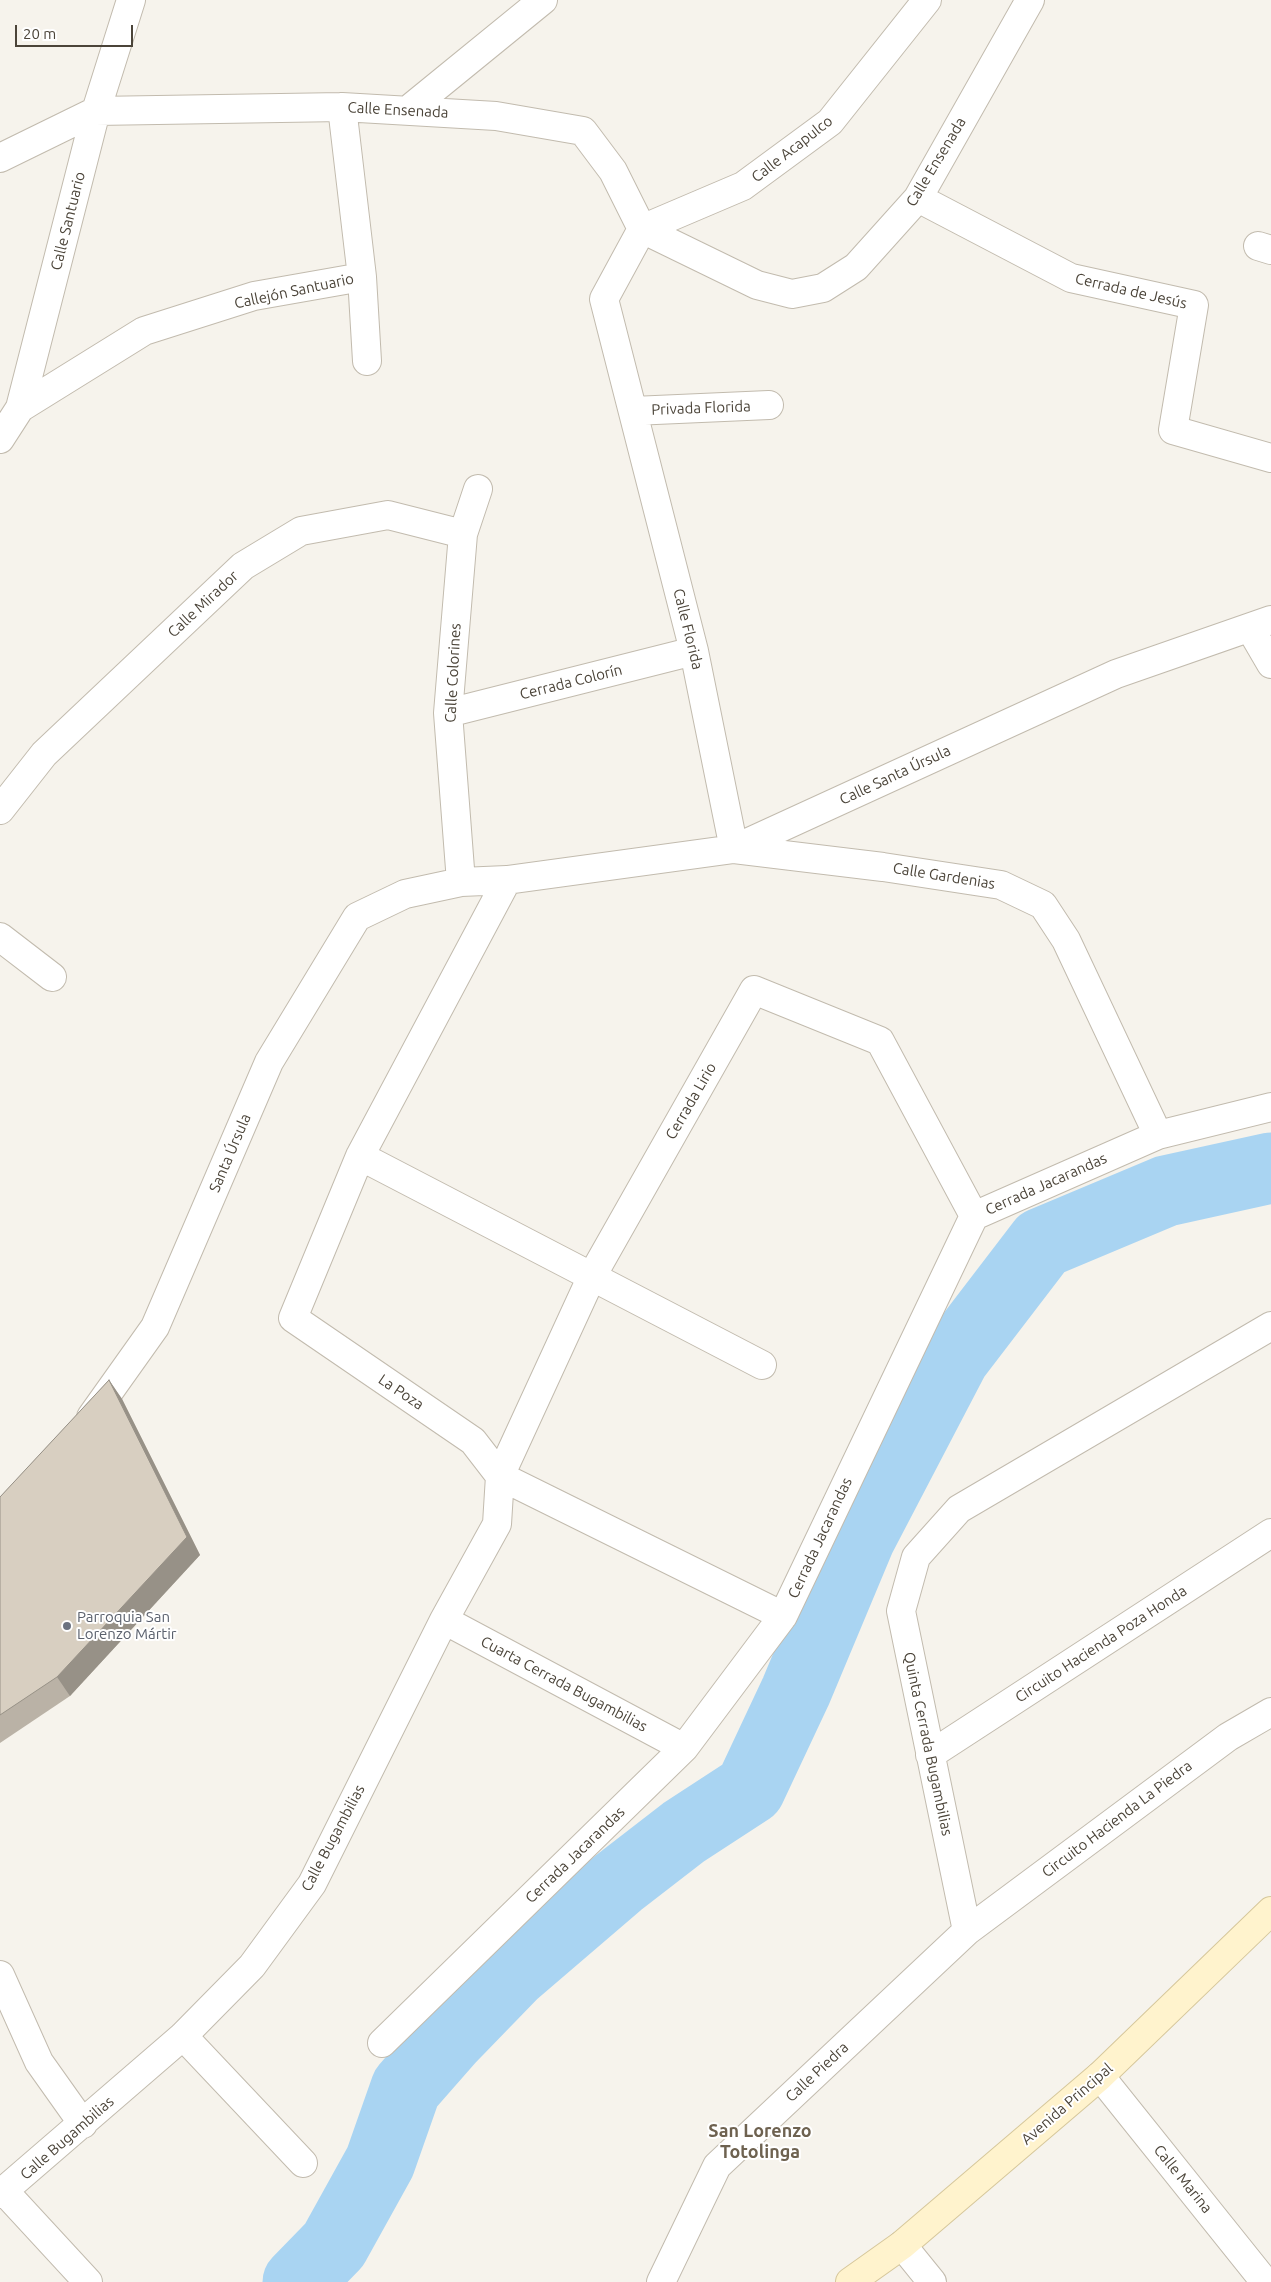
<!DOCTYPE html>
<meta charset="utf-8">
<style>
body{margin:0}
#map{position:relative;width:1271px;height:2282px;overflow:hidden;background:#f6f3ec;font-family:Ubuntu,sans-serif}
canvas{display:block}
.scale{position:absolute;left:15px;top:25px;width:118px;height:22px;box-sizing:border-box;border:2px solid #4b4439;border-top:0;padding-left:6px;font-size:15px;line-height:18px;white-space:nowrap;color:#4b4439;-webkit-text-stroke:4px #fff;paint-order:stroke}
</style>
<div id="map">
<canvas width="1271" height="2282"></canvas>
<div class="scale">20 m</div>
</div>
<script>
const ctx = document.querySelector('canvas').getContext('2d');
ctx.lineJoin = 'round';
const poly = rows => new Path2D(rows.map(r => 'M' + r).join(''));
function trace(path, color, width, dash) { ctx.strokeStyle = color; ctx.lineWidth = width; ctx.lineCap = dash ? 'butt' : 'round'; ctx.setLineDash(dash || []); ctx.stroke(path); }
function fill(path, color) { ctx.fillStyle = color; ctx.fill(path, 'evenodd'); }
function write(font, color, halo, rows, align = 'center') {
  ctx.font = font + ' Ubuntu,sans-serif'; ctx.lineWidth = 4; ctx.setLineDash([]); ctx.textBaseline = 'middle'; ctx.strokeStyle = halo; ctx.fillStyle = color; for (const [text, x, y, turn = 0] of rows) {
    ctx.save(); ctx.translate(x, y); ctx.rotate((+turn || 0) * Math.PI / 180); ctx.textAlign = isNaN(turn) ? turn : align; if (halo) ctx.strokeText(text, 0, 0); ctx.fillText(text, 0, 0); ctx.restore();
  }
}
trace(poly([
 [298,2282,334,2245,380,2162,406,2088,449,2039,513,1973,618,1883,684,1832,750,1789,796,1691,860,1538,954,1358,1042,1243,1166,1191,1271,1168]
]), '#a9d4f2', 71);
const street = poly([
 [342,107,362,277,367,361],
 [408,110,543,0],
 [0,158,96,111,342,107,496,116,583,131,613,171,642,229,757,285,792,294,823,288,856,267,918,198,1030,0],
 [918,198,1071,278,1194,305,1173,430,1271,458],
 [642,229,604,299,694,651,734,849,883,867,1001,885,1043,905,1066,940,1158,1135],
 [642,229,743,186,830,122,927,0],
 [1258,246,1271,250],
 [20,408,144,331,254,296,362,277],
 [633,411,769,405],
 [0,439,20,408,96,111,131,0],
 [1250,628,1271,664],
 [448,713,694,651],
 [0,810,44,754,243,566,301,531,388,515,463,534],
 [507,880,360,1156,293,1318,473,1441,500,1476,783,1616],
 [461,882,448,713,463,534,478,489],
 [0,937,52,977],
 [360,1156,762,1365],
 [91,1417,155,1327,269,1062,357,917,405,894,461,882,507,880,734,849,1116,674,1271,620],
 [444,1620,684,1748],
 [930,1755,1271,1533],
 [967,1931,901,1611,916,1557,959,1509,1271,1326],
 [0,1975,39,2062,83,2124],
 [183,2036,303,2163],
 [382,2043,684,1748,783,1616,974,1216,1158,1135,1271,1107],
 [1100,2076,1265,2282],
 [4,2191,88,2282],
 [0,2194,183,2036,252,1966,312,1884,444,1620,497,1524,500,1476,592,1276,754,990,880,1041,974,1216],
 [902,2245,932,2282],
 [661,2282,717,2166,967,1931,1228,1737,1271,1712]
]);
const secondary = poly([
 [850,2282,902,2245,1100,2076,1271,1911]
]);
trace(street, '#c2bbae', 30);
trace(secondary, '#d6c79b', 30);
trace(street, '#fff', 28);
trace(secondary, '#fff3cd', 28);
fill(poly([
 [109,1380,122,1399,200,1555,70,1696,0,1743,0,1497]
]), '#bab2a6');
fill(poly([
 [109,1380,122,1399,200,1555,70,1696,57,1677]
]), '#979187');
const building = poly([
 [109,1380,187,1537,57,1677,0,1715,0,1497,109,1380]
]);
fill(building, '#d8cfc1');
trace(building, '#979187', 1);
for (const [x, y, r, color] of [
 [67,1626,5,"#6b7280"]
]) { const dot = new Path2D(); dot.arc(x, y, r, 0, 2 * Math.PI); ctx.fillStyle = color; ctx.fill(dot); trace(dot, '#fff', 2); }
write('15px', '#4b4439', '#fff', [
 ["Calle Ensenada",398,110,3],
 ["Calle Acapulco",792,149,-38],
 ["Calle Ensenada",936,162,-59],
 ["Calle Santuario",68,221,-76],
 ["Callejón Santuario",294,291,-12],
 ["Cerrada de Jesús",1131,291,13],
 ["Privada Florida",701,408,-2],
 ["Calle Mirador",203,604,-43],
 ["Calle Florida",688,629,76],
 ["Calle Colorines",453,673,-87],
 ["Cerrada Colorín",571,682,-14],
 ["Calle Santa Úrsula",895,775,-25],
 ["Calle Gardenias",944,876,9],
 ["Cerrada Lirio",691,1101,-60],
 ["Santa Úrsula",230,1153,-67],
 ["Cerrada Jacarandas",1046,1184,-24],
 ["La Poza",401,1392,34],
 ["Cerrada Jacarandas",820,1538,-65],
 ["Circuito Hacienda Poza Honda",1101,1644,-33],
 ["Cuarta Cerrada Bugambilias",564,1684,28],
 ["Quinta Cerrada Bugambilias",928,1744,78],
 ["Circuito Hacienda La Piedra",1117,1819,-37],
 ["Calle Bugambilias",333,1838,-62],
 ["Cerrada Jacarandas",575,1855,-44],
 ["Calle Piedra",817,2072,-43],
 ["Avenida Principal",1067,2104,-41],
 ["Calle Bugambilias",67,2138,-41],
 ["Calle Marina",1183,2179,51]
]);
write('15px', '#5b616d', '#fff', [
 ["Parroquia San",77,1617],
 ["Lorenzo Mártir",77,1634]
], 'left');
write('bold 18px', '#6e6250', '#fff', [
 ["San Lorenzo",760,2131],
 ["Totolinga",760,2152]
]);
</script>
